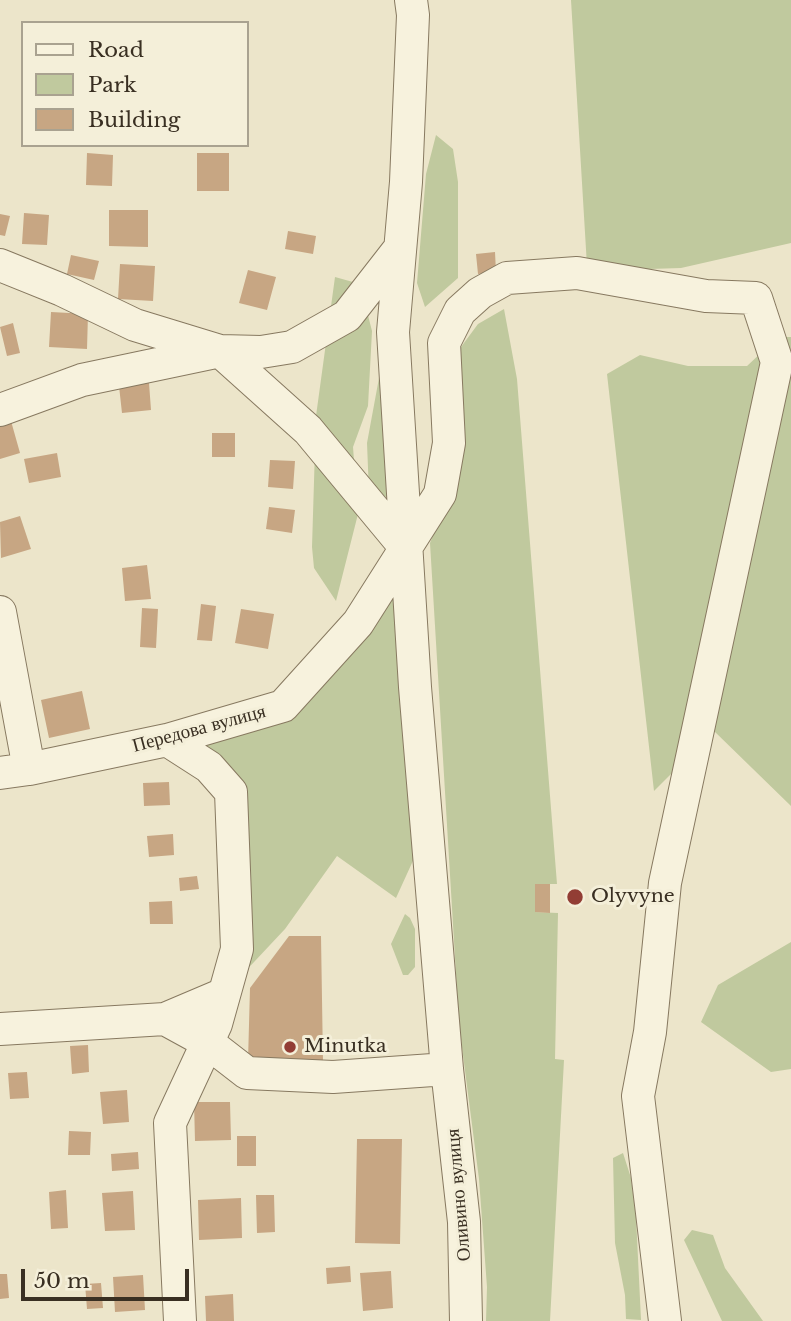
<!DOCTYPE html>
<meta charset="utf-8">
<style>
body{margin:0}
#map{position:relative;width:791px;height:1321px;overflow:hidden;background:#ece5ca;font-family:"Libre Baskerville",serif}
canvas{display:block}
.legend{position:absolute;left:21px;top:21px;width:228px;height:126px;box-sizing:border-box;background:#f4efd9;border:2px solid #a9a290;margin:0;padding:9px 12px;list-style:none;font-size:21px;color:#392f22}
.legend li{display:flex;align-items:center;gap:14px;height:35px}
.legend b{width:35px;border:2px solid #a9a290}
.scale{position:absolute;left:21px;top:1269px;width:168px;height:32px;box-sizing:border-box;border:4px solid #392f22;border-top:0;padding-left:9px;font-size:21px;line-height:24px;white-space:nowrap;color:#392f22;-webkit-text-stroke:5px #f4efd9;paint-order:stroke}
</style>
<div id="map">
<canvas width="791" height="1321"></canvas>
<ul class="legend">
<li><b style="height:9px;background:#f7f2dd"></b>Road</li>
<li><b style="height:19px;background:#c0c99e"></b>Park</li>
<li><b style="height:19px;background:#c7a683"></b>Building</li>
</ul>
<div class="scale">50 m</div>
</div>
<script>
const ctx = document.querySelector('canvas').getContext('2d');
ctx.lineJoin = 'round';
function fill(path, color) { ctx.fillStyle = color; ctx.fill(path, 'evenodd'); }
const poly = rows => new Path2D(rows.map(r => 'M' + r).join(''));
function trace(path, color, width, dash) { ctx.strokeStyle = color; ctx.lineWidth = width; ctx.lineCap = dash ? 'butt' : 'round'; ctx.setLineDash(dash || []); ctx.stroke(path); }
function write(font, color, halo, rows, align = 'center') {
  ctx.font = font + ' "Libre Baskerville",serif'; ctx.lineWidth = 6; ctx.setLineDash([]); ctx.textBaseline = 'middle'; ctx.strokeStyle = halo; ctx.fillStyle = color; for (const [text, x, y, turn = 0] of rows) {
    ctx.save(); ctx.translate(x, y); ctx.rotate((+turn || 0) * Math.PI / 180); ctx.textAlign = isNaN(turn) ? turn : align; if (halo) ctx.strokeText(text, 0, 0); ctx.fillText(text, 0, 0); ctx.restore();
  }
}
fill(poly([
 [571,0,791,0,791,243,681,268,618,270,587,266],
 [436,135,453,149,458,182,458,278,425,307,417,283,426,174],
 [335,277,360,284,372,331,368,406,353,447,358,514,336,601,314,568,312,547,316,416],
 [504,309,517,379,557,884,535,884,535,912,558,913,555,1059,564,1060,550,1321,486,1321,487,1287,479,1179,459,1024,430,543,452,487,461,427,461,347,478,324],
 [778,337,791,337,791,806,714,731,654,791,607,374,640,355,688,366,747,366],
 [386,340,391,498,369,493,367,443],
 [405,547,427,830,396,898,337,856,285,929,224,994,231,792,167,740,283,706],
 [405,914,410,918,415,929,415,967,408,975,403,975,391,944],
 [791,942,791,1069,771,1072,701,1022,718,985],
 [623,1153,631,1178,636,1217,641,1320,626,1319,625,1295,615,1243,613,1158],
 [692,1230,713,1235,725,1268,763,1321,722,1321,684,1240]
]), '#c0c99e');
fill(poly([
 [87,153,113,155,112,186,86,185],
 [197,153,229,153,229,191,197,191],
 [109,210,148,210,148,247,109,246],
 [24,213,49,215,47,245,22,244],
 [0,214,10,216,5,236,0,235],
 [288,231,316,236,313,254,285,249],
 [495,252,496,272,478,274,476,254],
 [71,255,99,261,94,280,67,274],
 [120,264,155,266,153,301,118,299],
 [248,270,276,277,267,310,239,303],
 [51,312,88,314,87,349,49,347],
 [13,323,20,353,7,356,0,327],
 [149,383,151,410,122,413,119,386],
 [11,421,20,453,0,459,0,423],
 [212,433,235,433,235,457,212,457],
 [57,453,61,477,29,483,24,459],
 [270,460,295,461,293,489,268,487],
 [269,507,295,510,292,533,266,529],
 [20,516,31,549,1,558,0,522],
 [147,565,151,599,125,601,122,568],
 [201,604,216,606,212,641,197,640],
 [142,608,158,609,156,648,140,647],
 [241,609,274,614,268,649,235,643],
 [82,691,90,729,49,738,41,700],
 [169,782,170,805,144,806,143,783],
 [173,834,174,855,149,857,147,836],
 [197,876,199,889,180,891,179,878],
 [535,884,550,884,550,913,535,912],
 [172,901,173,924,150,924,149,902],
 [289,936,321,936,323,1062,248,1061,250,988],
 [88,1045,89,1072,72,1074,70,1046],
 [27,1072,29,1098,10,1099,8,1073],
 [127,1090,129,1122,103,1124,100,1092],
 [194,1102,230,1102,231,1140,195,1141],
 [69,1131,91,1132,90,1155,68,1155],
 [237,1136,256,1136,256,1166,237,1166],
 [357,1139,402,1139,400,1244,355,1243],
 [138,1152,139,1169,112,1171,111,1154],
 [66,1190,68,1228,51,1229,49,1192],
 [133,1191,135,1230,105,1231,102,1193],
 [256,1195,274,1195,275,1232,257,1233],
 [241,1198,242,1238,199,1240,198,1200],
 [350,1266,351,1282,327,1284,326,1268],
 [391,1271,393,1308,363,1311,360,1273],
 [0,1274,7,1274,9,1298,0,1299],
 [143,1275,145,1310,115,1312,113,1277],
 [101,1283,103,1308,87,1309,85,1284],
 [233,1294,234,1321,206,1321,205,1296]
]), '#c7a683');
const minor = poly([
 [411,0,413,15,406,182,393,332,415,687,447,1069,464,1222,466,1321],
 [0,265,62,290,135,325,220,351,308,430,405,547],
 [0,410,82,380,220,351,261,352,292,347,347,316,400,248],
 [0,612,29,769],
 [167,740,209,767,231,792,237,949,216,1024,170,1123,180,1321],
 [0,773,29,769,167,740,283,706,358,623,440,494,449,443,444,343,460,311,480,293,507,278,577,273,706,296,756,298,777,362,665,883,650,1032,638,1096,665,1321],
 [165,1019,207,1042,247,1073,333,1077,447,1069],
 [0,1029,165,1019,224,994]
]);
trace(minor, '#877960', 34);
trace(minor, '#f7f2dd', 32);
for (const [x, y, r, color] of [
 [575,897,9,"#923d34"],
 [290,1047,7,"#923d34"]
]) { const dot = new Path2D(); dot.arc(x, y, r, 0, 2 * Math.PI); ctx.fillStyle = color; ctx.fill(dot); trace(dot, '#f4efd9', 2.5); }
write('19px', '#392f22', '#f4efd9', [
 ["Передова вулиця",199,729,-15],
 ["Оливино вулиця",459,1195,-95]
]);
write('19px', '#392f22', '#f4efd9', [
 ["Olyvyne",591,897],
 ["Minutka",304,1047]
], 'left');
</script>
